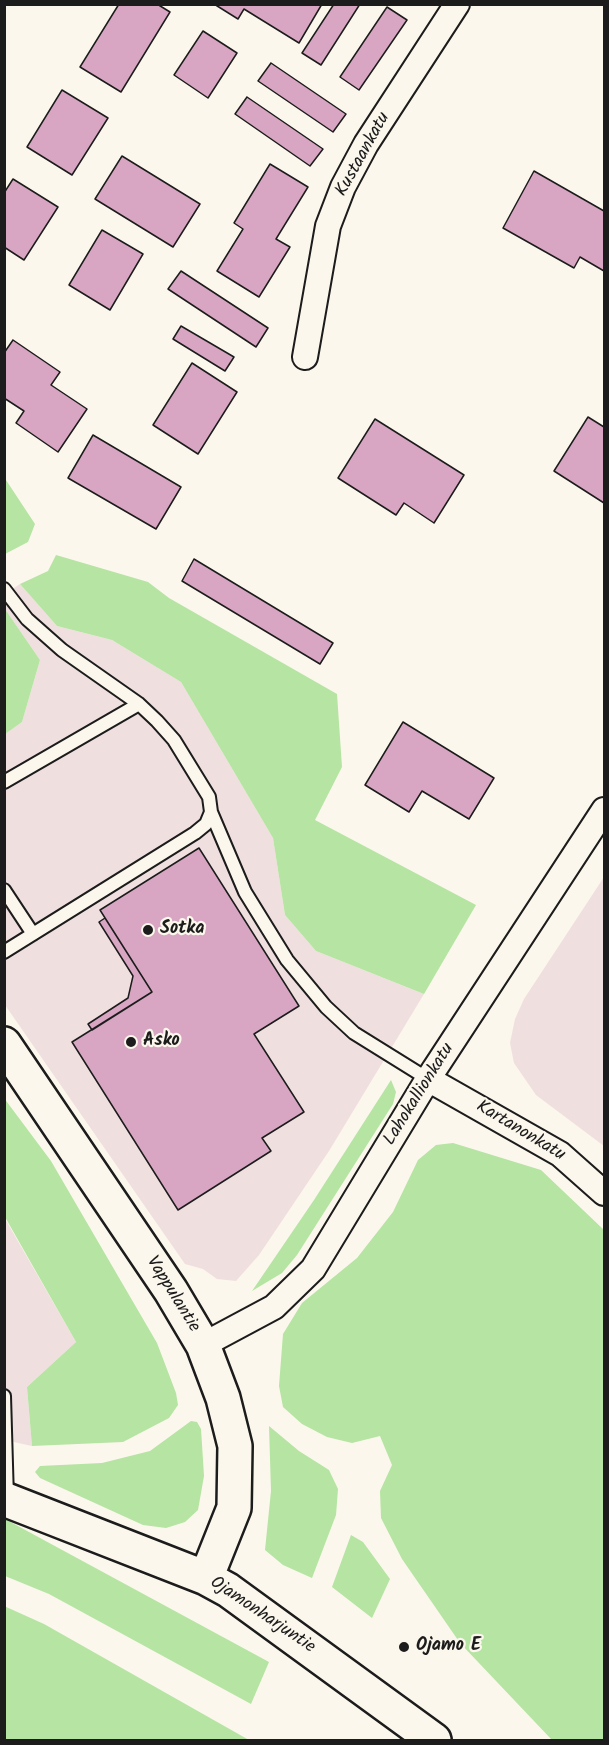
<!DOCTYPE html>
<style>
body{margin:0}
#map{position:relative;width:609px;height:1745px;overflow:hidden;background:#fbf7ec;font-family:Kalam,sans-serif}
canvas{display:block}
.frame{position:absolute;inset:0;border:6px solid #1c1c1c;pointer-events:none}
</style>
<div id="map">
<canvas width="609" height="1745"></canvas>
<div class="frame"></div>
</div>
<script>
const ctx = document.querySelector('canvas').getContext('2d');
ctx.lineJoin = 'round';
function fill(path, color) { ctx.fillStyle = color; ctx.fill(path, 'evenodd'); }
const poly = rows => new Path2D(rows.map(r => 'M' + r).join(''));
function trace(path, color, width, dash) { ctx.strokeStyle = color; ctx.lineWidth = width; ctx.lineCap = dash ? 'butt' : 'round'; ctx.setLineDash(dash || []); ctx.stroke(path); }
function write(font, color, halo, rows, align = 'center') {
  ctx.font = font + ' Kalam,sans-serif'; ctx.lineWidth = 4.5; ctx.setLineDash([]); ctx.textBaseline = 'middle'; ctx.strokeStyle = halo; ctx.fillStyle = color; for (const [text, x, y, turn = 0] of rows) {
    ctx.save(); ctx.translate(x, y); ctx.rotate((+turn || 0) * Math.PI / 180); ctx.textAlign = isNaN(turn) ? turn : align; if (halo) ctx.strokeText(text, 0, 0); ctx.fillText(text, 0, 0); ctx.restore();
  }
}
fill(poly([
 [20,584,57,626,112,640,181,682,273,838,285,915,316,951,424,994,329,1151,259,1255,236,1281,217,1279,203,1269,185,1264,5,1005,4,734,22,722,40,660,5,609,5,594],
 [604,877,604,1146,536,1095,514,1063,510,1043,515,1019,524,999],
 [4,1217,76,1342,27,1387,32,1446,5,1440]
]), '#f0dfdf');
fill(poly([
 [4,477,35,524,28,542,5,554],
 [56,555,148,582,169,598,337,694,342,767,315,820,476,905,424,994,316,951,285,915,273,838,181,682,112,640,57,626,20,584,48,571],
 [5,609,40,660,22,722,5,734],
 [391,1080,396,1092,393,1104,297,1255,282,1273,252,1291,314,1200],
 [4,1098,51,1161,157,1343,176,1393,178,1405,169,1418,123,1442,32,1446,27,1387,76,1342,5,1217],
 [453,1143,541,1170,604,1230,604,1740,552,1740,460,1643,402,1559,381,1518,380,1491,392,1465,380,1436,352,1443,327,1437,302,1424,283,1407,279,1386,283,1334,302,1303,357,1258,393,1212,418,1160,436,1145],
 [191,1421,197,1422,201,1429,204,1476,198,1510,185,1522,166,1528,143,1525,40,1478,35,1472,40,1466,102,1463,150,1451],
 [269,1426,299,1451,329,1470,338,1489,336,1515,312,1578,283,1565,265,1550,271,1491],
 [5,1519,269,1662,251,1704,49,1594,5,1576],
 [351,1535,363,1542,390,1579,372,1618,332,1587],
 [4,1606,44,1624,249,1740,5,1740]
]), '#b5e4a3');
const building = poly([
 [119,4,157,4,170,12,121,92,80,67,119,4],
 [214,4,322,4,299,43,244,9,238,19,214,4],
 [334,4,360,4,321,65,302,53,334,4],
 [387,7,407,20,359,90,340,77,387,7],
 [203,31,237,53,208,98,174,75,203,31],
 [271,63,346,114,333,132,258,81,271,63],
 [62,90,108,118,72,175,27,147,62,90],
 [247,97,323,149,310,166,235,114,247,97],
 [122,156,200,204,173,247,95,199,122,156],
 [270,164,308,187,276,239,290,247,259,297,217,271,243,229,234,223,270,164],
 [534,171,604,211,604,271,580,257,574,268,503,228,534,171],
 [13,179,58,207,24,260,4,247,4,193,13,179],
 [102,230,143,254,110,310,69,285,102,230],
 [181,271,268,328,256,347,168,289,181,271],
 [181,326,234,357,225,371,173,339,181,326],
 [13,340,60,372,51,385,87,409,58,452,16,423,24,411,4,398,4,353,13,340],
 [192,363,237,392,198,454,153,425,192,363],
 [588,417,604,427,604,503,554,471,588,417],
 [375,419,464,475,434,523,404,503,396,515,338,478,375,419],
 [93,435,181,487,156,529,68,478,93,435],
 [194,559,333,643,320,664,182,581,194,559],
 [403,722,494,778,469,819,422,791,409,812,365,785,403,722],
 [199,848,299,1006,254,1034,304,1112,262,1138,271,1151,178,1210,72,1042,152,992,100,910,199,848],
 [105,918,152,992,92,1030,88,1024,128,998,133,976,99,922,105,918]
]);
fill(building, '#d8a6c2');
trace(building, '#1c1c1c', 1.5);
const lane = poly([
 [4,589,27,619,62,650,139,704,157,721,174,740,209,797,211,812,206,824,195,833,4,952],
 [4,782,139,704],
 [211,812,245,892,287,960,326,1007,354,1033,428,1079],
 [4,890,33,934],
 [4,1396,7,1499]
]);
const street = poly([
 [305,357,328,226,343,187,366,144,457,4],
 [428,1079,560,1154,604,1193],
 [203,1345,274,1307,313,1269,428,1079,604,810]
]);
const secondary = poly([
 [4,1044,171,1291,203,1345,223,1398,235,1446,234,1508,206,1578],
 [4,1499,206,1578,228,1590,434,1740]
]);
trace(lane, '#1c1c1c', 16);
trace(street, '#1c1c1c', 28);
trace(secondary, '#1c1c1c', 38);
trace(lane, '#fbf7ec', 12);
trace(street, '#fbf7ec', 24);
trace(secondary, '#fbf7ec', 33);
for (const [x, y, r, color] of [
 [148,930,6,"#1c1c1c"],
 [131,1042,6,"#1c1c1c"],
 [404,1647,6,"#1c1c1c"]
]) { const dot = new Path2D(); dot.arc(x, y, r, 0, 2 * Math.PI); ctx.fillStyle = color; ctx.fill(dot); trace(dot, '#fbf7ec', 2); }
write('18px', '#1c1c1c', '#fbf7ec', [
 ["Kustaankatu",364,155,-61],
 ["Lahokallionkatu",420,1095,-58],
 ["Kartanonkatu",520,1132,31],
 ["Vappulantie",172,1295,58],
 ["Ojamonharjuntie",262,1616,34]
]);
write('bold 18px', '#1c1c1c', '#fbf7ec', [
 ["Sotka",160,930],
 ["Asko",143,1042],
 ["Ojamo E",416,1647]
], 'left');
</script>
